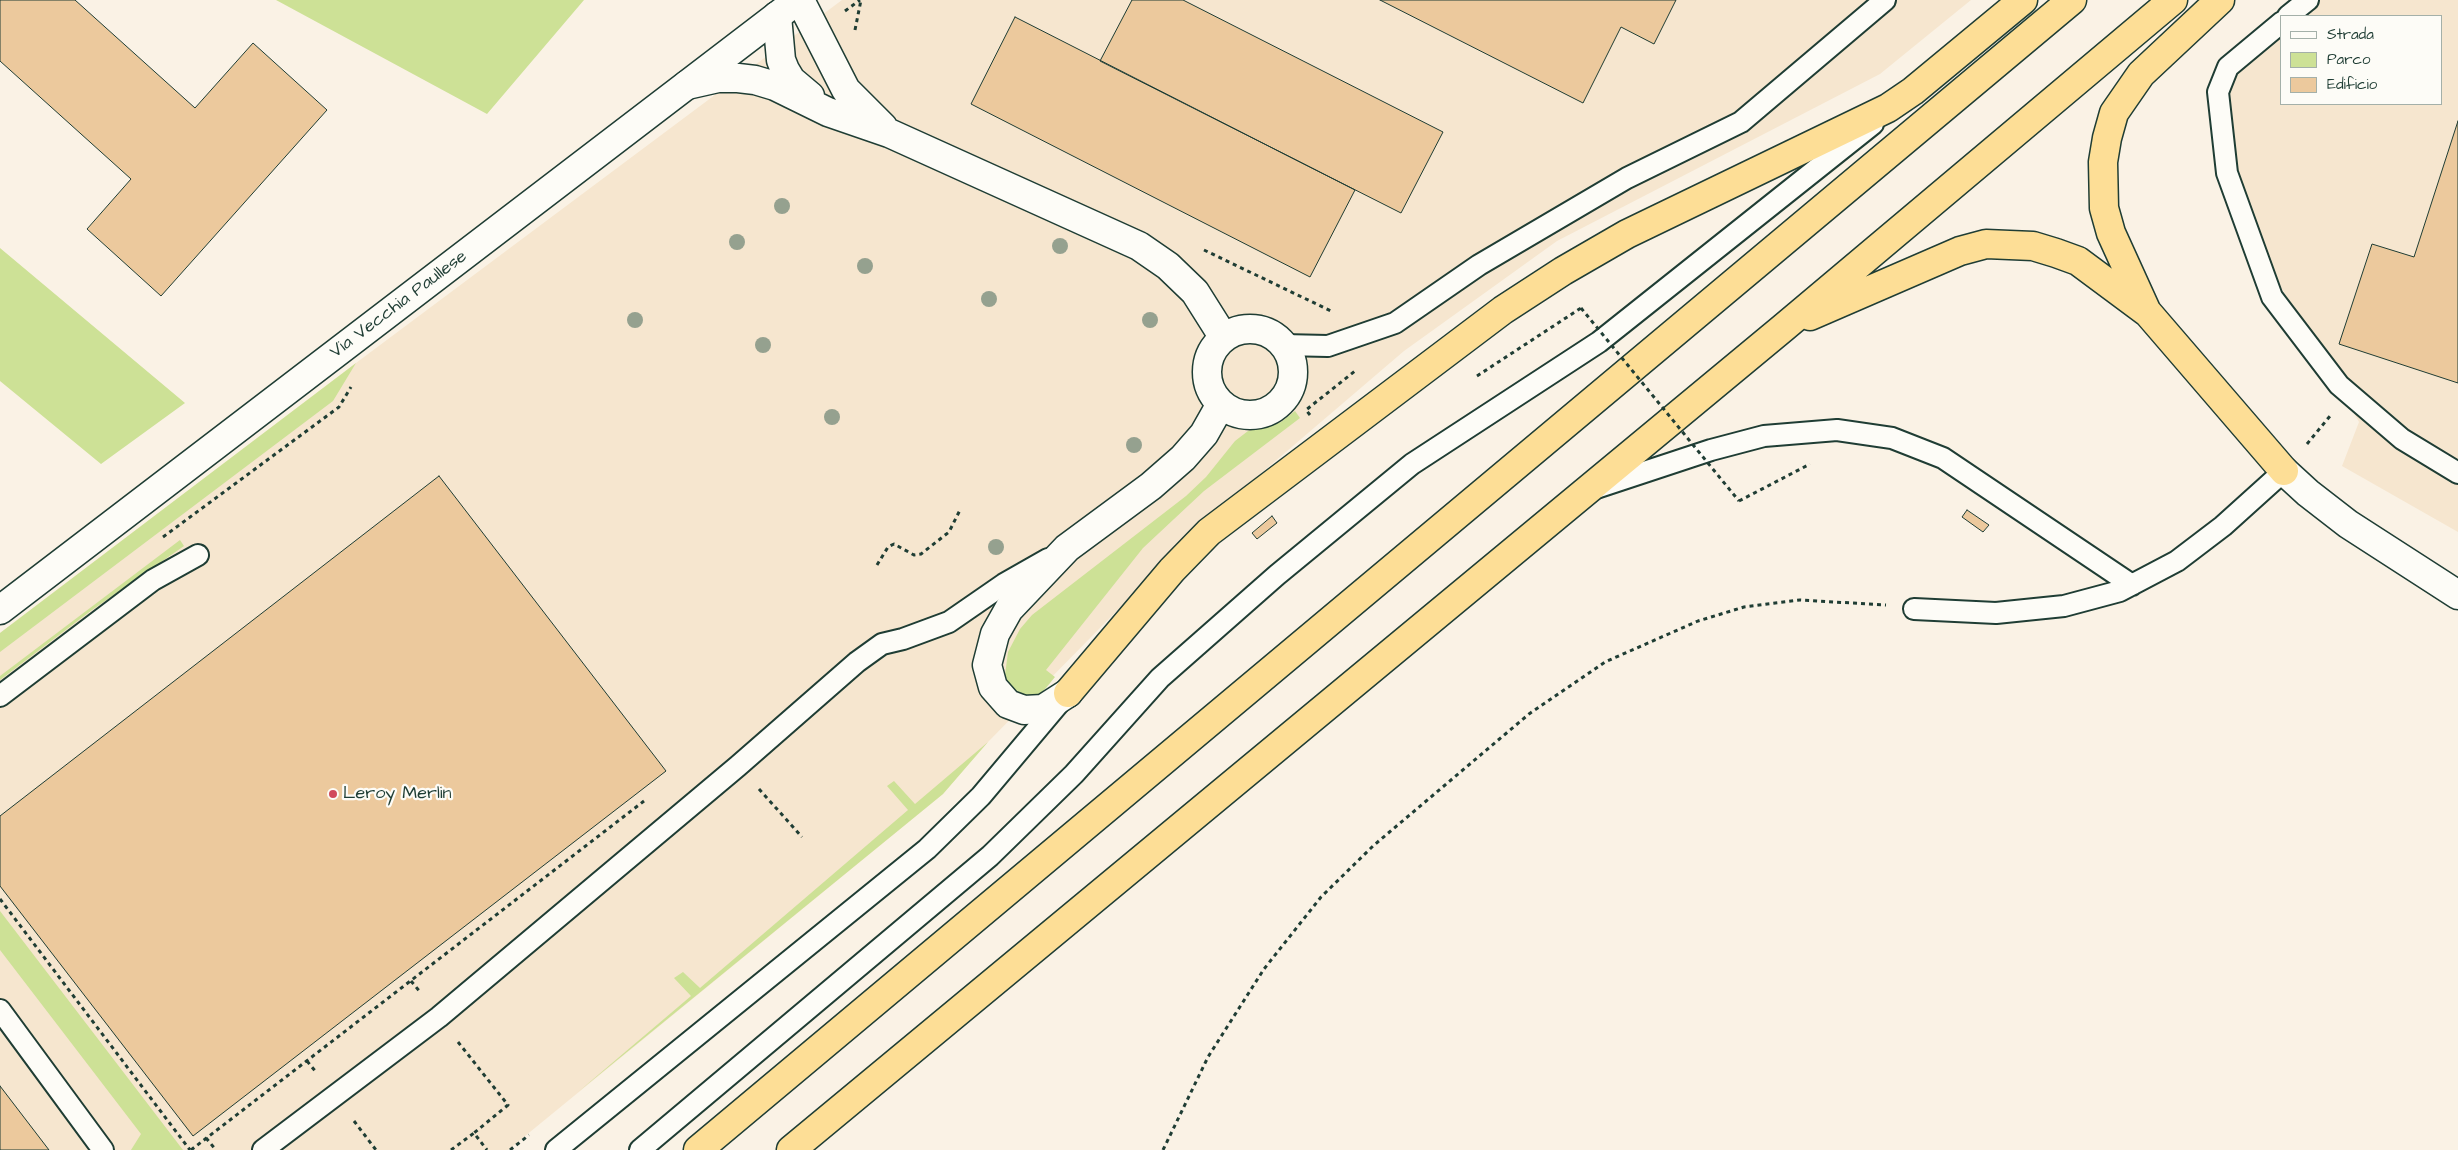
<!DOCTYPE html>
<style>
body{margin:0}
#map{position:relative;width:2458px;height:1150px;overflow:hidden;background:#faf2e5;font-family:"Architects Daughter",sans-serif}
canvas{display:block}
.legend{position:absolute;left:2280px;top:15px;width:162px;height:90px;box-sizing:border-box;background:#fdfcf7;border:1px solid #a4b0a9;margin:0;padding:6px 9px;list-style:none;font-size:15px;color:#1f3d34}
.legend li{display:flex;align-items:center;gap:10px;height:25px}
.legend b{width:25px;border:1px solid #a4b0a9}
</style>
<div id="map">
<canvas width="2458" height="1150"></canvas>
<ul class="legend">
<li><b style="height:6px;background:#fdfcf7"></b>Strada</li>
<li><b style="height:14px;background:#cde196"></b>Parco</li>
<li><b style="height:14px;background:#ecc99d"></b>Edificio</li>
</ul>
</div>
<script>
const ctx = document.querySelector('canvas').getContext('2d');
ctx.lineJoin = 'round';
function fill(path, color) { ctx.fillStyle = color; ctx.fill(path, 'evenodd'); }
const poly = rows => new Path2D(rows.map(r => 'M' + r).join(''));
function trace(path, color, width, dash) { ctx.strokeStyle = color; ctx.lineWidth = width; ctx.lineCap = dash ? 'butt' : 'round'; ctx.setLineDash(dash || []); ctx.stroke(path); }
function write(font, color, halo, rows, align = 'center') {
  ctx.font = font + ' "Architects Daughter",sans-serif'; ctx.lineWidth = 4.5; ctx.setLineDash([]); ctx.textBaseline = 'middle'; ctx.strokeStyle = halo; ctx.fillStyle = color; for (const [text, x, y, turn = 0] of rows) {
    ctx.save(); ctx.translate(x, y); ctx.rotate((+turn || 0) * Math.PI / 180); ctx.textAlign = isNaN(turn) ? turn : align; if (halo) ctx.strokeText(text, 0, 0); ctx.fillText(text, 0, 0); ctx.restore();
  }
}
fill(poly([
 [842,0,1971,0,1880,74,1557,241,1404,351,1204,522,988,742,943,794,508,1150,0,1150,0,633,356,363],
 [2310,0,2458,0,2458,532,2342,466,2359,422,2223,187,2219,73,2282,22,2282,104,2442,104,2442,16,2289,16]
]), '#f6e6cf');
fill(poly([
 [276,0,584,0,487,114],
 [0,248,185,403,101,464,0,381],
 [356,363,333,401,0,652,0,633],
 [1295,411,1300,418,1204,491,1143,548,1046,670,1055,677,1046,688,1040,694,1029,697,1010,687,1005,675,1008,652,1020,629,1032,615,1186,496,1206,477,1235,441,1248,431,1281,422],
 [180,540,184,546,92,610,0,680,0,676],
 [988,742,943,794,578,1092,691,996,674,978,683,972,700,988,908,810,887,786,894,781,915,804],
 [0,911,183,1150,131,1150,141,1134,0,950]
]), '#cde196');
const building = poly([
 [0,0,75,0,195,108,253,43,327,110,161,296,87,229,131,179,0,61,0,0],
 [1132,0,1183,0,1443,132,1401,213,1100,61,1132,0],
 [1380,0,1676,0,1654,44,1621,27,1583,103,1380,0],
 [1015,17,1355,190,1310,277,971,104,1015,17],
 [2458,121,2458,383,2339,344,2372,244,2414,257,2458,121],
 [439,476,666,771,193,1136,0,886,0,816,439,476],
 [1967,510,1989,525,1983,532,1962,517,1967,510],
 [1272,516,1277,523,1257,539,1252,533,1272,516],
 [0,1086,49,1150,0,1150,0,1086]
]);
fill(building, '#ecc99d');
trace(building, '#1f3d34', 1);
const service = poly([
 [2288,16,2308,0],
 [2282,22,2228,67,2218,92,2227,173,2272,297,2339,385,2402,439,2458,473],
 [1283,345,1328,346,1395,323,1479,265,1627,178,1741,122,1885,0],
 [1596,488,1711,450,1764,436,1837,430,1892,438,1943,458,2132,585],
 [1914,609,1996,613,2064,606,2120,591,2177,561,2223,526,2284,471],
 [0,696,153,580,198,555],
 [0,1010,103,1150],
 [263,1150,439,1017,738,766,857,662,882,644,903,639,949,622,1004,584,1048,559],
 [556,1150,927,849,981,796,1060,702],
 [640,1150,990,856,1074,774,1160,678,1277,575,1412,464,1599,342,1873,124]
]);
const minor = poly([
 [800,0,846,90,883,127],
 [777,16,781,60,785,70,791,80,810,96],
 [687,85,718,78,738,78,755,80,775,86,828,112,889,133,1139,246,1168,266,1195,292,1224,338],
 '1207 372a43 43 0 1 1 86 0a43 43 0 1 1-86 0Z',
 [1068,693,1043,709,1024,710,1008,704,993,687,987,665,995,634,1009,609,1067,548,1151,486,1183,458,1204,434,1221,404]
]);
const tertiary = poly([
 [2284,471,2308,493,2348,524,2458,595],
 [0,610,798,0]
]);
const trunk = poly([
 [2146,310,2111,233,2104,208,2103,162,2107,138,2114,113,2141,74,2220,0],
 [1810,316,1960,251,1986,244,2033,246,2056,253,2078,261,2148,313,2284,471],
 [1068,693,1172,570,1209,532,1503,310,1563,271,1627,234,1888,108,1913,91,2023,0],
 [698,1150,2072,0],
 [791,1150,1783,328,2173,0]
]);
trace(service, '#1f3d34', 24);
trace(minor, '#1f3d34', 31);
trace(tertiary, '#1f3d34', 31);
trace(trunk, '#1f3d34', 31);
trace(poly([
 [845,11,860,0],
 [855,30,861,0],
 [1204,250,1331,311],
 [1477,376,1581,308],
 [1310,415,1306,410,1355,371],
 [2307,444,2330,416],
 [1739,501,1810,464],
 [163,537,339,407,351,387],
 [877,565,888,547,894,544,914,555,921,554,949,532,960,510],
 [759,789,802,837],
 [0,899,190,1150],
 [411,981,421,993],
 [458,1042,508,1105,474,1133,487,1150],
 [307,1061,316,1072],
 [354,1121,376,1150],
 [206,1138,216,1150],
 [191,1150,644,801],
 [451,1150,474,1133],
 [510,1150,529,1135],
 [1163,1150,1208,1057,1264,969,1321,897,1373,846,1529,714,1605,662,1698,621,1744,607,1800,600,1886,605]
]), '#1f3d34', 3, [4, 4]);
trace(service, '#fdfcf7', 20);
trace(minor, '#fdfcf7', 28);
trace(tertiary, '#fdfcf7', 28);
trace(trunk, '#fdde96', 28);
trace(poly([
 [1581,308,1739,501]
]), '#1f3d34', 3, [4, 4]);
ctx.fillStyle = '#95a18f';
for (const [x, y] of [
 [782,206],
 [737,242],
 [1060,246],
 [865,266],
 [989,299],
 [635,320],
 [1150,320],
 [763,345],
 [832,417],
 [1134,445],
 [996,547]
]) { ctx.beginPath(); ctx.arc(x, y, 8, 0, 2 * Math.PI); ctx.fill(); }
for (const [x, y, r, color] of [
 [333,794,5,"#d1495b"]
]) { const dot = new Path2D(); dot.arc(x, y, r, 0, 2 * Math.PI); ctx.fillStyle = color; ctx.fill(dot); trace(dot, '#fdfcf7', 2); }
write('18px', '#1f3d34', '#fdfcf7', [
 ["Via Vecchia Paullese",399,305,-37]
]);
write('18px', '#1f3d34', '#fdfcf7', [
 ["Leroy Merlin",343,794]
], 'left');
</script>
